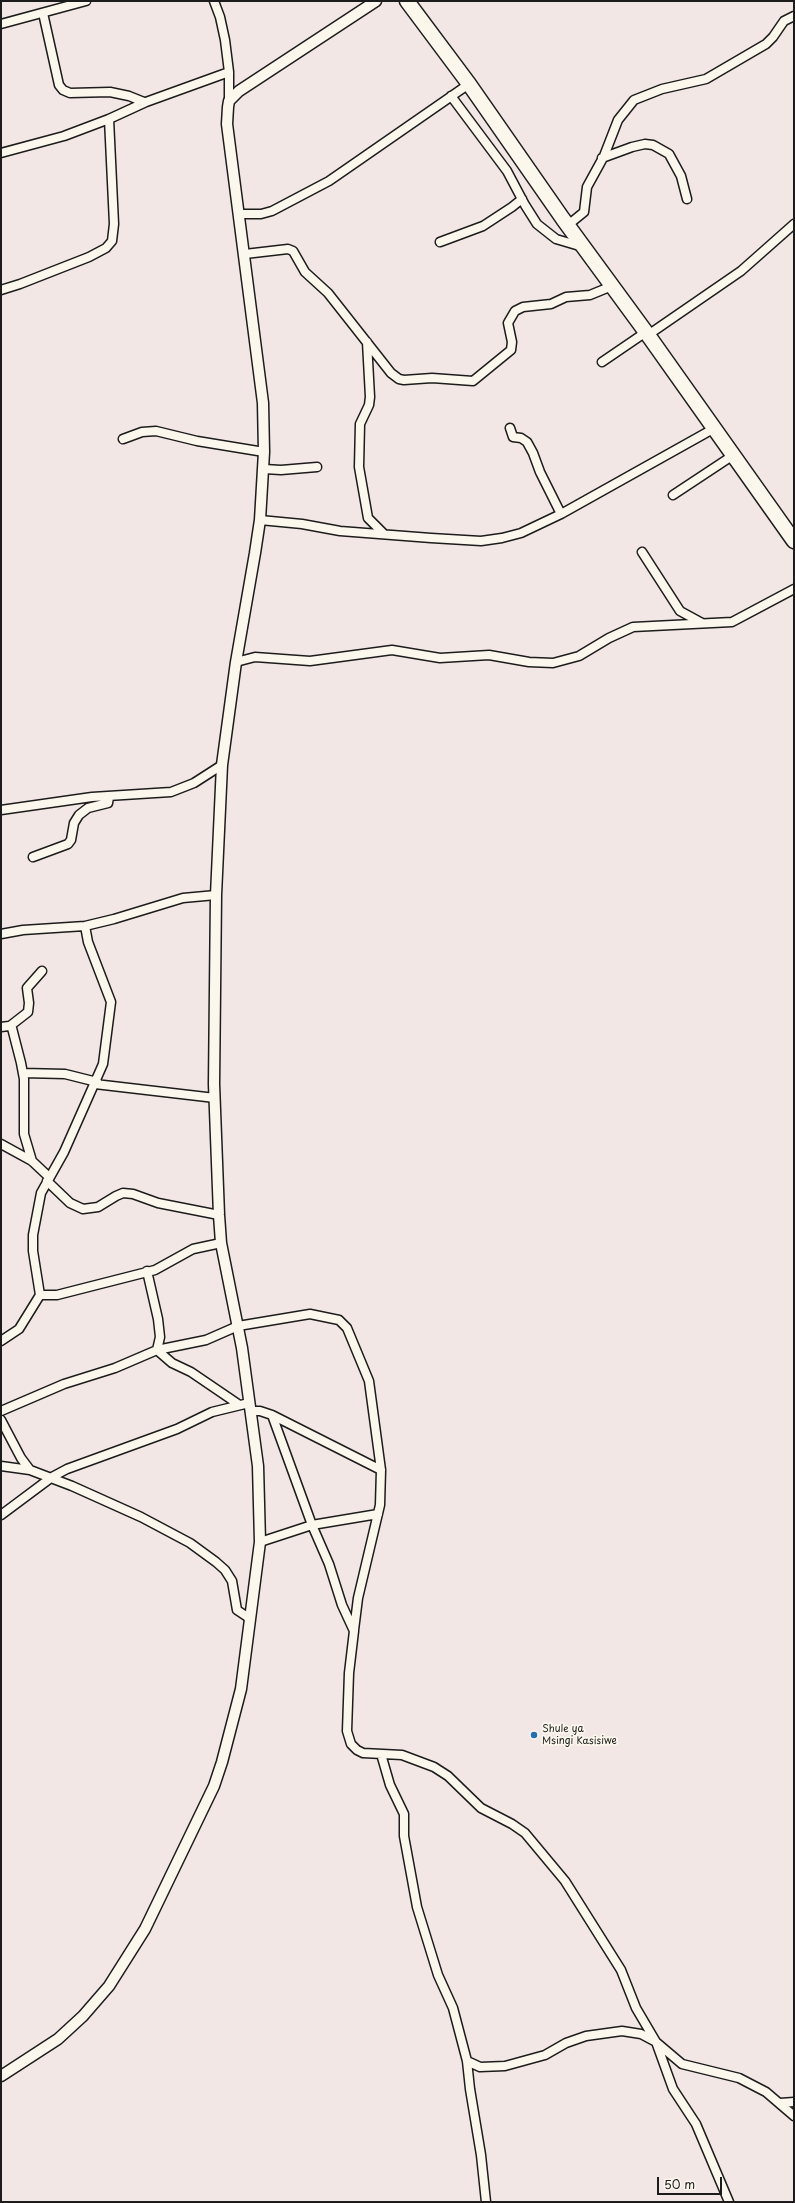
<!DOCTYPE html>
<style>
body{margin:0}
#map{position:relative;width:795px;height:2203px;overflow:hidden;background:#f3e7e6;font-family:"Playpen Sans",sans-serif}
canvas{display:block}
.frame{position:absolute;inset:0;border:2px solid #1c1c1c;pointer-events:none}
.scale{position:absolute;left:657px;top:2177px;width:65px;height:18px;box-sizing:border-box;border:2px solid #1c1c1c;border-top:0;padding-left:5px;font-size:12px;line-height:14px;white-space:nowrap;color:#1c1c1c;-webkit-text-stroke:3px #fbf7ec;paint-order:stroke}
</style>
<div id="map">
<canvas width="795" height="2203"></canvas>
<div class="frame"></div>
<div class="scale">50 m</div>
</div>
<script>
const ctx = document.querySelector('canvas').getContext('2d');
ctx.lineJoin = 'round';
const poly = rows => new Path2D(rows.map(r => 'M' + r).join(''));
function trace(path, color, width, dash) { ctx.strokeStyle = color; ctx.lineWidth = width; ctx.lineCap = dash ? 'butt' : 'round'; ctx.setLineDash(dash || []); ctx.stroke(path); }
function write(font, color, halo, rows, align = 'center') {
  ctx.font = font + ' "Playpen Sans",sans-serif'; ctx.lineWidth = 3.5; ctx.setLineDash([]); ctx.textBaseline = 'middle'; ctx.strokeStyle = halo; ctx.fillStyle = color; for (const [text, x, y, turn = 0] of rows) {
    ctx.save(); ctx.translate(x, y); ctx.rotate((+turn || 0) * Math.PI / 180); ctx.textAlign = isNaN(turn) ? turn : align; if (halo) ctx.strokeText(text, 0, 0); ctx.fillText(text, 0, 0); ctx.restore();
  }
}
const minor = poly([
 [214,1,220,17,225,40,229,72,229,101],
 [43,13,59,85,63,90,70,93,110,92,129,96,144,102],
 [1,24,86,1],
 [451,96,507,171,525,205,537,224,556,239,583,247],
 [1,153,64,136,109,119,146,102,229,72],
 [602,158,632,147,645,144,653,145,669,154,681,176,687,199],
 [239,214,261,214,272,211,329,181,469,84],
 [568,225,584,212,587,187,604,156,618,120,634,100,662,89,706,79,766,44,773,37,784,21,794,16],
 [440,242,483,226,512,207,522,199],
 [245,254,288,249,293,251,305,272,328,293,391,373,399,379,404,380,432,378,473,381,511,350,512,342,508,323,515,311,523,307,551,304,566,297,590,295,612,286],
 [1,290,20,284,89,257,106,248,112,241,114,224,109,119],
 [648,335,741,271,794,224],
 [367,342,370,397,369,405,360,424,359,467,368,518,383,533],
 [602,362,646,332],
 [510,428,513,437,521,438,527,442,533,453,540,472,561,514],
 [123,439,142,432,156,431,197,441,264,452],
 [264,469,281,470,317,467],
 [673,495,732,456],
 [260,520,302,524,340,531,431,538,481,541,502,538,521,533,561,514,713,429],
 [642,552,680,611,702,623],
 [236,662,255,657,310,661,392,650,440,658,489,655,529,662,553,663,579,656,609,638,633,627,732,622,794,589],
 [1,810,92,797,171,792,194,783,222,765],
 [33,857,68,844,71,840,74,823,79,815,88,808,108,803,109,797],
 [1,934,23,930,85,926,114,919,183,898,216,895],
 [10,1026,28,1012,29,1003,27,988,42,971],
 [1,1027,9,1026,12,1028,21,1063,24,1079,24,1134,32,1161],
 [23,1073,65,1074,97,1082],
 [95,1084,215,1098],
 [1,1144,32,1161,49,1177],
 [47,1181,70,1203,83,1209,98,1207,116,1196,123,1193,133,1194,158,1203,219,1215],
 [147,1271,158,1319,160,1337,157,1350,172,1363,191,1372,238,1404],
 [40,1295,57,1295,155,1270,193,1249,221,1243],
 [1,1341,19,1329,40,1295,33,1251,33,1235,41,1193,64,1152,103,1064,111,1002,88,942,85,926],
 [1,1411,64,1384,115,1368,157,1350,206,1340,238,1326,310,1314,339,1320,347,1328,369,1381,381,1470,380,1505,358,1598,354,1630],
 [250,1411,260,1411,272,1415,381,1470],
 [272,1415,312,1525,329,1564,342,1605,354,1631,349,1673,347,1731,351,1744,357,1750,363,1753,402,1755,434,1767,448,1776,481,1808,512,1824,525,1833,565,1881,621,1970,636,2008,656,2042,673,2089,696,2124,729,2202],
 [1,1420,21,1458,30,1470,72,1486,141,1517,190,1543,216,1562,225,1570,232,1581,237,1610,249,1618],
 [1,1466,30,1470],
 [1,1515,52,1477,67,1469,177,1429,212,1412,249,1403],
 [260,1542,312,1525,378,1514],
 [381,1754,390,1785,404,1814,404,1836,417,1907,438,1975,453,2008,467,2061,470,2089,481,2155,486,2202],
 [467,2061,480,2067,505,2066,545,2055,566,2043,586,2036,622,2031,641,2034,656,2042,682,2064,739,2078,766,2092,794,2116],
 [780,2103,794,2102]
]);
const tertiary = poly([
 [1,2076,58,2039,83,2016,109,1986,145,1929,214,1786,222,1762,241,1689,260,1542,258,1466,242,1348,221,1243,219,1215,214,1084,216,895,222,765,236,662,255,553,260,520,264,452,263,403,227,124,228,107,229,101,239,91,376,1]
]);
const trunk = poly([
 [407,1,469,84,563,219,648,335,794,541]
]);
trace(minor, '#1c1c1c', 11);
trace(tertiary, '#1c1c1c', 13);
trace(trunk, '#1c1c1c', 17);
trace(minor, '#fbf7ec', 8);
trace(tertiary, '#fbf7ec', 10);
trace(trunk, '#fbf7ec', 14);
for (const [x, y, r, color] of [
 [534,1735,4,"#1f6fb2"]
]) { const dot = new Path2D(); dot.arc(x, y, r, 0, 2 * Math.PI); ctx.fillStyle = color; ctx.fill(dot); trace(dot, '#fbf7ec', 1.5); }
write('10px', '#1c1c1c', '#fbf7ec', [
 ["Shule ya",542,1729],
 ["Msingi Kasisiwe",542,1741]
], 'left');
</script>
